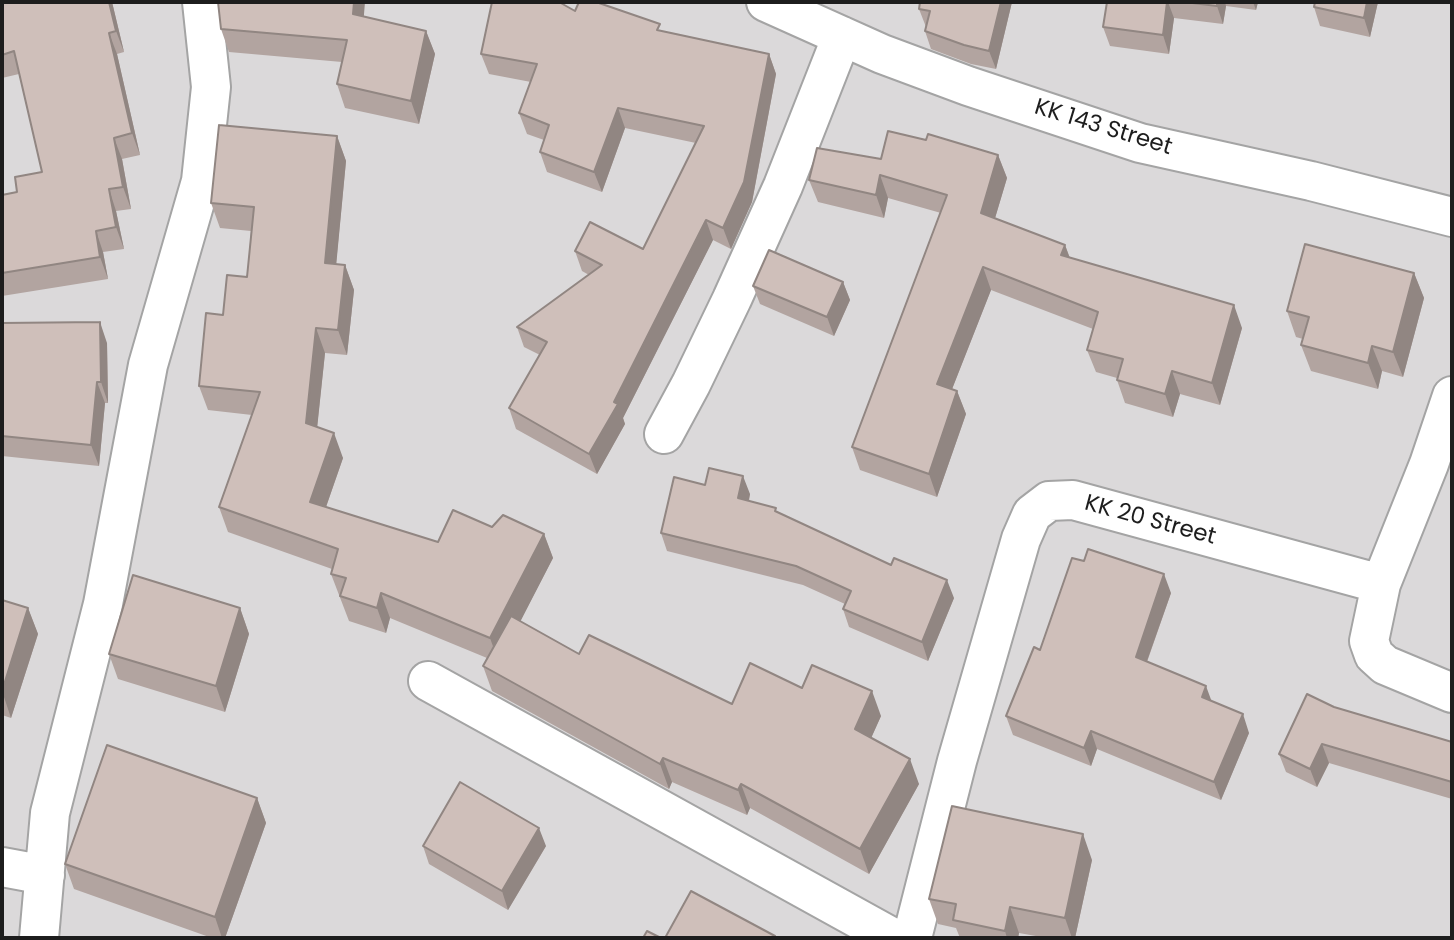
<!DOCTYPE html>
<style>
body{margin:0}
#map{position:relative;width:1454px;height:940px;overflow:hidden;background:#efe7e1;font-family:Poppins,sans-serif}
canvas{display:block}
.frame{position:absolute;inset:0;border:4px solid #1d1d1d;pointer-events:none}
</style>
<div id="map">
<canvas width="1454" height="940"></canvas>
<div class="frame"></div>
</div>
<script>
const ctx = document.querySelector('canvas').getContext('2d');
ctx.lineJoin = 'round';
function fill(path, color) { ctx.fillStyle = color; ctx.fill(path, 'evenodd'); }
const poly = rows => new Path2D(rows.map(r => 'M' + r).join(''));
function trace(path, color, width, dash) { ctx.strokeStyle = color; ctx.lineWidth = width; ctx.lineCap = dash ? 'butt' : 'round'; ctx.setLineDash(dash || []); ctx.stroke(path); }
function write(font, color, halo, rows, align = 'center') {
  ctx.font = font + ' Poppins,sans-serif'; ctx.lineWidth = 7; ctx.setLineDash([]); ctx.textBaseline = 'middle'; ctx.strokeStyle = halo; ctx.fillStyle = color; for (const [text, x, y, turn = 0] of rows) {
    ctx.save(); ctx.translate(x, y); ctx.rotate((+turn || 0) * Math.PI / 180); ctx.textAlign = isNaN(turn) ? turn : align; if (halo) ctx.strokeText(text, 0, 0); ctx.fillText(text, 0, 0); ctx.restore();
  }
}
fill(poly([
 [2,2,1452,2,1452,938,2,938]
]), '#dbd9da');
const minor = poly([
 [766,2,882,54,968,86,1140,143,1311,181,1452,217],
 [664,434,691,384,732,299,783,186,842,36],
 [1381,584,1369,641,1374,655,1385,665,1452,693],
 [428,681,893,938],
 [2,867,45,875],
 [39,938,50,813,103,604,148,365,201,181,211,87,202,2],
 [912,938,957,761,1021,539,1032,514,1049,501,1073,500,1381,584,1429,464,1452,396]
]);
trace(minor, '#a4a4a4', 42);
trace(minor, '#fff', 38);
fill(poly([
 [2,2,112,2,124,52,117,54,140,155,122,159,131,209,116,211,124,249,103,252,108,279,2,296,2,195,17,192,42,172,19,74,2,78],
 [920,2,1012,2,996,69,971,64,931,49,925,31,926,27,919,9],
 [1107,2,1258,2,1256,10,1226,6,1223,24,1174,18,1169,54,1110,46,1103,27],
 [1315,2,1378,2,1370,37,1320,26,1314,7],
 [575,11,662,31,769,54,776,74,752,202,731,249,713,240,623,418,625,424,597,474,516,429,509,408,540,355,524,347,517,327,589,275,582,271,575,251,643,249,696,143,625,128,602,192,547,172,540,152,544,140,527,134,519,113,531,82,489,74,481,54],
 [364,17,426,31,435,54,419,124,345,108,337,84,342,62,229,52,221,29],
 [337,136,346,161,336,264,345,265,354,290,347,355,325,353,317,427,343,458,326,507,438,542,492,527,544,534,553,558,520,621,579,654,732,704,802,688,881,716,871,738,919,784,869,874,750,808,747,815,672,782,669,789,492,691,483,666,487,658,390,618,386,633,349,621,331,574,332,569,228,532,219,507,252,415,208,410,199,386,223,315,247,277,251,231,220,228,211,203],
 [998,155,1007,178,995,218,1065,245,1070,258,1242,328,1220,405,1180,394,1173,417,1125,403,1117,380,1117,378,1096,372,1087,350,1093,329,991,290,952,389,957,391,966,414,937,497,860,470,852,447,941,213,888,198,884,218,818,202,809,180,881,159],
 [1414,273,1424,298,1403,377,1382,371,1378,389,1311,371,1301,345,1303,339,1296,337,1287,311],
 [843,282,850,300,834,336,760,304,753,286],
 [2,323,107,343,108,403,105,403,99,466,2,456],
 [705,485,750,494,749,501,777,512,954,598,928,661,849,627,843,609,845,604,803,585,667,551,661,533],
 [1171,593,1147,662,1211,701,1249,733,1221,800,1097,749,1091,766,1013,735,1006,716,1040,650],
 [2,600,28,608,38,634,11,718,2,715],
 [240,608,249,634,225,712,118,679,109,654],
 [1334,707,1452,742,1452,799,1329,763,1317,787,1286,772,1279,754],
 [257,798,266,823,225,938,212,938,74,889,65,864],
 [423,846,546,846,508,910,429,864],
 [1092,860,1075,938,1047,938,1019,933,1018,938,960,938,956,928,938,924,929,899]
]), '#b2a4a0');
fill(poly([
 [109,2,112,2,124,52,116,31],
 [354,2,365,2,362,38,353,14],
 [1001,2,1012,2,996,69,989,51],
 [1167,2,1168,2,1174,18,1169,54,1163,35],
 [1217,2,1225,2,1226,6,1223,24,1217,6],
 [1253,2,1258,2,1256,10],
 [1367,2,1378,2,1370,37,1364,18],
 [426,31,435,54,419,124,411,101],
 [109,33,117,54,140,155,132,133],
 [769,54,776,74,752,202,731,249,723,228],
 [618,108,625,128,602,192,594,172],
 [337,136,346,161,334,288,325,263],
 [114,138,122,159,131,209,123,187],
 [998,155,1007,178,990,235,981,213],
 [880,175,888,198,884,218,876,195],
 [109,189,116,211,124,249,116,227],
 [706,220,713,240,623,418,625,424,597,474,589,454,614,402],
 [96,231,103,252,108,279,100,257],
 [1065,245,1073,267,1061,255],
 [345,265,354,290,347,355,338,330],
 [983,267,991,290,945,407,937,384],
 [1414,273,1424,298,1403,377,1393,352],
 [843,282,850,300,834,336,827,317],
 [1234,305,1242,328,1220,405,1212,383],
 [100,322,107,343,108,403,101,382],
 [316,328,325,353,315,448,306,423],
 [1372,346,1382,371,1378,389,1368,363],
 [1172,371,1180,394,1173,417,1165,394],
 [97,382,105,403,99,466,91,445],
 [957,391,966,414,937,497,929,474],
 [334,433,343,458,319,527,310,502],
 [743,476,750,494,745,517,738,498],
 [544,534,553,558,499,663,490,638],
 [1164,574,1171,593,1142,675,1136,657],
 [947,580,954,598,928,661,922,642],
 [381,593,390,618,386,633,377,608],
 [28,608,38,634,11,718,2,691],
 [240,608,249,634,225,712,216,686],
 [1206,686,1213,705,1202,697],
 [872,691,881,716,864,754,855,729],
 [1243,714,1249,733,1221,800,1214,782],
 [1091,731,1097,749,1091,766,1084,748],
 [1322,744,1329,763,1317,787,1310,769],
 [663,758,672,782,669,789,660,764],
 [910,759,919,784,869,874,860,849],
 [741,784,750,808,747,815,738,790],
 [257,798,266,823,225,938,222,938,215,917],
 [539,828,546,846,508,910,502,891],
 [1083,834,1092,860,1075,938,1072,938,1065,918],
 [1010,907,1019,933,1018,938,1007,938,1005,931]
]), '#918682');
const building = poly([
 [2,2,109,2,116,31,109,33,132,133,114,138,123,187,109,189,116,227,96,231,100,257,2,273,2,195,17,192,15,177,42,172,14,51,2,55,2,2],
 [218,2,354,2,353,14,426,31,411,101,337,84,347,40,221,29,218,2],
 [492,2,559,2,575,11,579,2,596,2,660,24,657,30,769,54,744,182,723,228,706,220,614,402,618,404,589,454,509,408,547,342,517,327,602,265,575,251,590,222,643,249,704,126,618,108,594,172,540,152,549,125,519,113,537,64,481,54,492,2],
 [920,2,1001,2,989,51,964,45,925,31,930,11,919,9,920,2],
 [1107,2,1167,2,1163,35,1103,27,1107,2],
 [1184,2,1217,2,1217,6,1184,2],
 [1315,2,1367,2,1364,18,1314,7,1315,2],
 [219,125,337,136,325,263,345,265,338,330,316,328,306,423,334,433,310,502,438,542,453,510,492,527,503,515,544,534,490,638,381,593,377,608,340,596,346,578,331,574,338,549,219,507,260,392,199,386,206,313,223,315,227,275,247,277,254,207,211,203,219,125],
 [888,131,926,140,928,134,998,155,981,213,1065,245,1061,255,1234,305,1212,383,1172,371,1165,394,1117,380,1123,359,1087,350,1098,312,983,267,937,384,957,391,929,474,852,447,947,195,880,175,876,195,809,180,817,148,881,159,888,131],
 [1305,244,1414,273,1393,352,1372,346,1368,363,1301,345,1309,317,1287,311,1305,244],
 [769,250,843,282,827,317,753,286,769,250],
 [100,322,101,382,97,382,91,445,2,436,2,323,100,322],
 [709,468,743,476,738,498,776,508,775,511,891,565,894,558,947,580,922,642,843,609,851,591,796,566,661,533,674,477,705,485,709,468],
 [1088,549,1164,574,1136,657,1206,686,1202,697,1243,714,1214,782,1091,731,1084,748,1006,716,1034,647,1040,650,1072,558,1084,561,1088,549],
 [133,575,240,608,216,686,109,654,133,575],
 [2,600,28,608,2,691,2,600],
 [511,616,579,654,589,635,732,704,750,663,802,688,812,665,872,691,855,729,910,759,860,849,741,784,738,790,663,758,660,764,483,666,511,616],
 [1307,694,1334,707,1452,742,1452,782,1322,744,1310,769,1279,754,1307,694],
 [107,745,257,798,215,917,65,864,107,745],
 [460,782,539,828,502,891,423,846,460,782],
 [952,806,1083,834,1065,918,1010,907,1005,931,953,920,956,904,929,899,952,806],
 [691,891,775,936,774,938,665,938,691,891],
 [647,931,661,938,643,938,647,931]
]);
fill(building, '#cfbfba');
trace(building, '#918682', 2);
write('23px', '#1d1d1d', '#fff', [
 ["KK 143 Street",1103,128,17],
 ["KK 20 Street",1150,521,15]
]);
</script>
